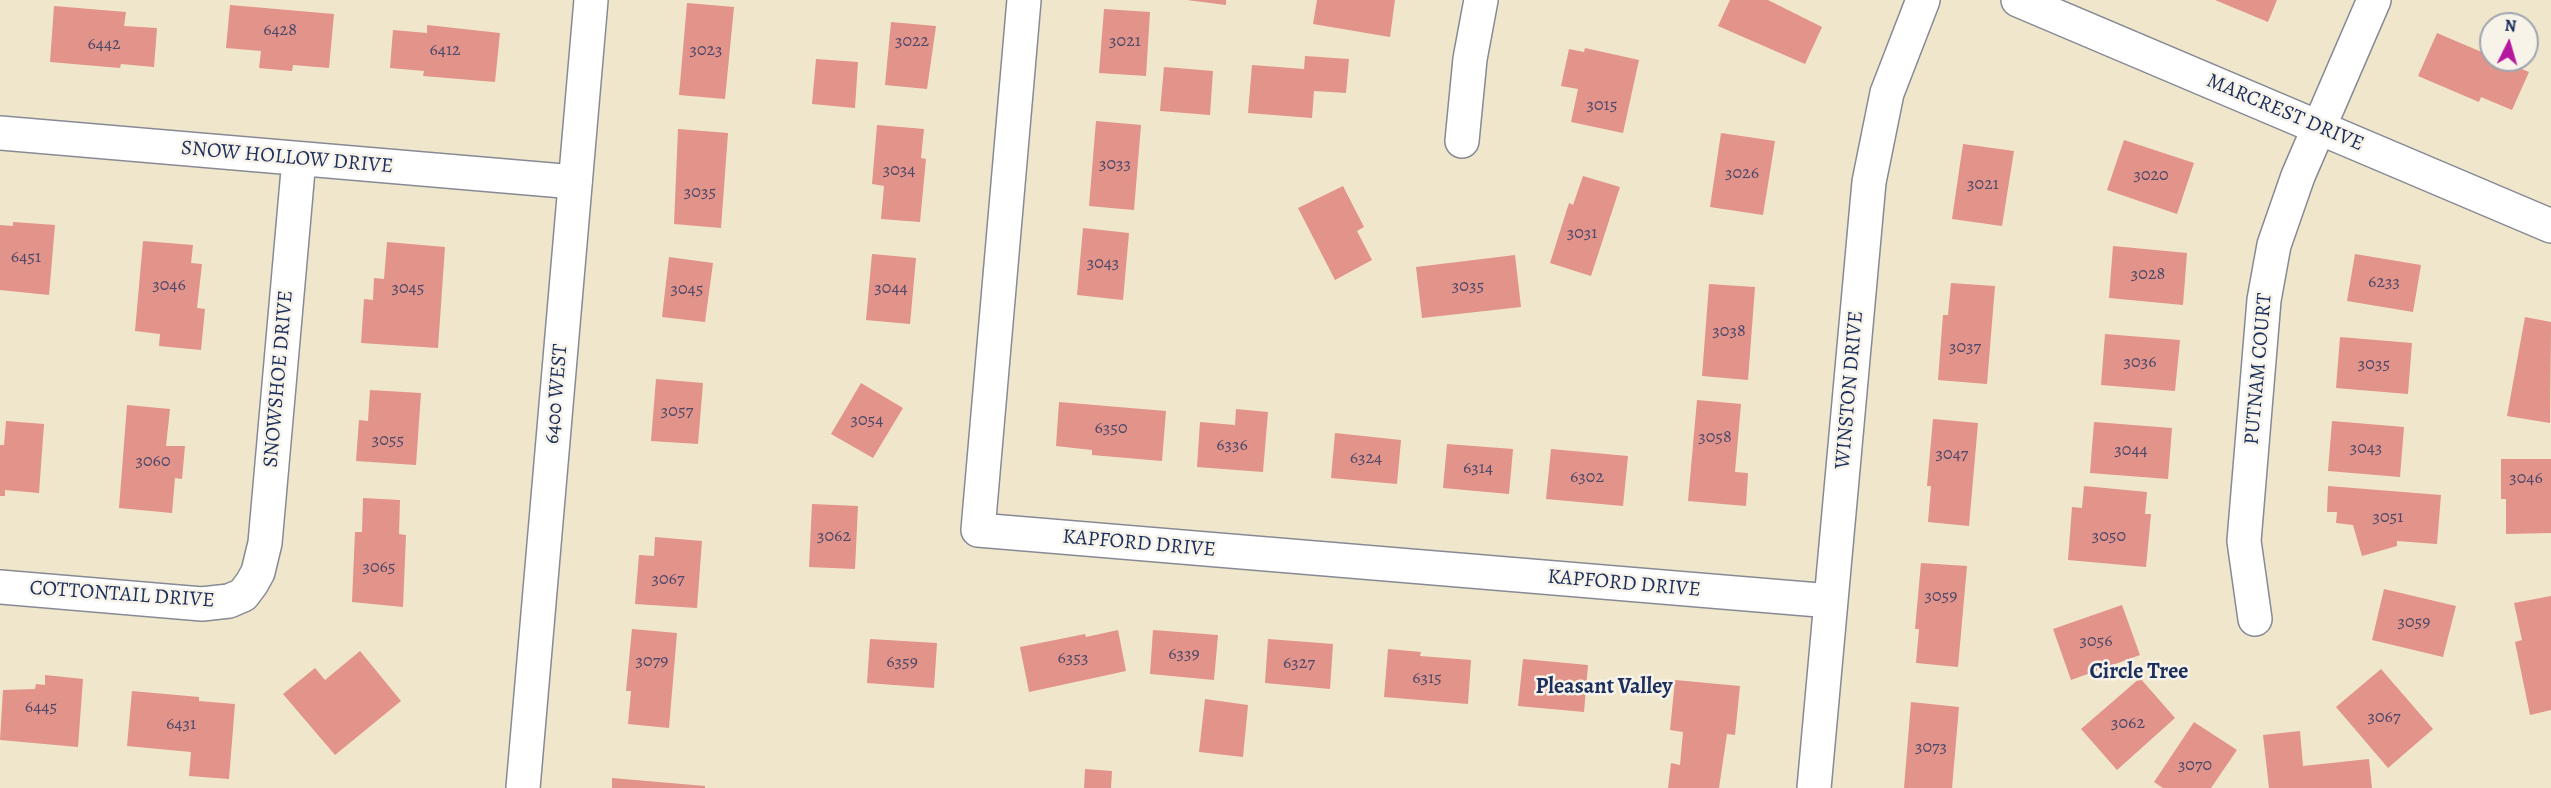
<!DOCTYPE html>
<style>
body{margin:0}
#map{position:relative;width:2551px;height:788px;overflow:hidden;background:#f0e6cc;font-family:Alegreya,serif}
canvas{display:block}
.north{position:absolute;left:2479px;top:12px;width:60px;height:60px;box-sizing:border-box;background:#f7f3e8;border:2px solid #9fa5b1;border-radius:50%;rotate:5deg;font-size:16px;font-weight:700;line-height:24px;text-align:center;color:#1b2f5e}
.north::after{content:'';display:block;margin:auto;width:21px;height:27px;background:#b5179e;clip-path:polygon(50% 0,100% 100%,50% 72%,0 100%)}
</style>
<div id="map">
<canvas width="2551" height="788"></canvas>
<div class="north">N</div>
</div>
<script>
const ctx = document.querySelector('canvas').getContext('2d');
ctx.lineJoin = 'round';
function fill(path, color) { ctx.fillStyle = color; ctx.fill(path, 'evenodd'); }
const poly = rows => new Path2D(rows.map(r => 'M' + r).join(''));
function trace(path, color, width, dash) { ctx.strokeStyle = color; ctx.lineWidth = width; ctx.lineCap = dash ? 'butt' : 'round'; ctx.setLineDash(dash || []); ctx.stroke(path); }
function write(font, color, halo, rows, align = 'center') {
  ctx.font = font + ' Alegreya,serif'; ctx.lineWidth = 5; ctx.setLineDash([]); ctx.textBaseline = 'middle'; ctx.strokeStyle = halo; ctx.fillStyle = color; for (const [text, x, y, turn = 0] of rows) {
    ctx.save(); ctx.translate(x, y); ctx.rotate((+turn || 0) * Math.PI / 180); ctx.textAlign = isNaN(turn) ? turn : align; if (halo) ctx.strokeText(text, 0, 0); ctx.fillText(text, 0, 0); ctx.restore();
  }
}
fill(poly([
 [1187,0,1226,0,1226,5],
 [1317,0,1395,0,1390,37,1313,24],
 [1730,0,1768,0,1822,27,1805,64,1718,26],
 [2215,0,2277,0,2268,22],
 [687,3,734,7,725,99,679,95],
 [230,5,334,14,329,68,293,65,292,71,259,68,261,51,226,48],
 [54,6,126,12,124,26,157,28,154,67,121,64,120,68,50,62],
 [1104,9,1150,12,1146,76,1099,73],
 [891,22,936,26,927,89,885,85],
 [427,25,500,33,495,82,423,76,424,71,390,68,393,30,427,33],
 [2437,33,2491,56,2491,60,2500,60,2529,72,2512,110,2481,97,2479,102,2418,76],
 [1585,48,1639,60,1623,133,1571,122,1578,89,1561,86,1569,49,1584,52],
 [1305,56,1349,59,1346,93,1314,91,1312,118,1248,113,1252,65,1304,69],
 [816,59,858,62,855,108,812,104],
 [1164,67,1213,71,1210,115,1160,111],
 [1096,121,1141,125,1134,210,1089,206],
 [877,125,924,129,921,158,926,159,920,222,881,219,884,186,872,184],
 [678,129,728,133,721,228,674,224],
 [1721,133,1775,141,1763,215,1710,207],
 [2124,140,2194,163,2177,214,2107,190],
 [1963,144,2014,151,2002,226,1952,219],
 [1583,176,1620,187,1591,276,1550,263,1569,203,1573,205],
 [1343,186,1364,227,1357,231,1372,260,1335,280,1298,208],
 [13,222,55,225,49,295,0,290,0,225,13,226],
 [1083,228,1129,233,1123,300,1077,295],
 [143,241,193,245,191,263,202,264,197,308,205,309,201,350,159,346,160,334,135,331],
 [387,242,445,247,438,348,361,343,364,299,373,300,374,278,384,279],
 [2113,246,2187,253,2183,305,2109,298],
 [872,254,916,258,910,324,866,320],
 [2355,254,2421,265,2413,312,2347,301],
 [1515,255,1521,307,1422,318,1416,267],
 [669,257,713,263,705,322,662,317],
 [1951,283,1995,286,1987,384,1938,380,1943,315,1948,315],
 [1709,284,1755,287,1748,380,1702,376],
 [2525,317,2551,322,2550,423,2507,416],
 [2105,334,2180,340,2175,391,2101,385],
 [2340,337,2412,343,2408,394,2336,388],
 [656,379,703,383,698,444,651,441],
 [861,383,903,408,873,458,831,434],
 [370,390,421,393,416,465,356,461,359,420,368,421],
 [1697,400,1741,404,1735,472,1748,473,1746,506,1688,501],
 [1059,402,1166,411,1162,461,1092,455,1092,450,1056,446],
 [127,405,170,409,166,446,185,446,182,479,175,478,172,513,119,508],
 [1236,409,1268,412,1263,472,1197,467,1200,422,1235,425],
 [1933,419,1978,423,1969,526,1928,522,1931,486,1927,486],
 [6,421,44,424,39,493,5,490,5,496,0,496,0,445,4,445],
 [2332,421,2404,427,2400,477,2328,471],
 [2094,422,2172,428,2168,479,2090,473],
 [1335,433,1401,440,1397,484,1331,478],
 [1447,444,1513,449,1509,494,1443,488],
 [1551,449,1628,456,1623,506,1546,499],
 [2501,459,2551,459,2551,533,2506,534,2506,499,2501,499],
 [2084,486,2147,492,2145,514,2151,514,2146,567,2068,560,2072,507,2082,508],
 [2328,486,2441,495,2437,544,2397,541,2397,546,2362,556,2353,525,2336,523,2337,512,2327,512],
 [363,498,400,500,399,534,406,535,403,607,352,602,355,532,362,532],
 [812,504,858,506,855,569,809,567],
 [655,537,702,541,697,608,635,604,639,555,654,556],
 [1921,563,1967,566,1958,667,1916,663,1919,629,1915,629],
 [2384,589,2456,606,2443,657,2372,640],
 [2551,596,2551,710,2530,715,2515,642,2522,640,2514,603],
 [2122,605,2140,655,2071,680,2053,629],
 [632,629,677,633,669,728,628,724,631,691,626,691],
 [1118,630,1126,671,1029,692,1020,647,1085,634,1086,637],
 [1153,630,1218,635,1214,680,1150,674],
 [870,639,937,643,934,688,867,683],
 [1268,639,1333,644,1330,689,1265,683],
 [1388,649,1421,652,1420,656,1471,660,1468,704,1384,697],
 [360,651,401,701,335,755,283,694,315,668,325,680],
 [1523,659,1588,665,1584,712,1518,706],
 [2381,669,2433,729,2388,768,2336,707],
 [45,675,83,679,78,747,0,740,3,690,35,689,36,684,45,685],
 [2140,678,2175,718,2117,770,2081,729],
 [1675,680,1740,686,1735,735,1727,734,1719,788,1668,788,1671,763,1680,765,1683,732,1670,730],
 [132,691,199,697,199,701,235,704,229,779,189,776,191,752,127,746],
 [1205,699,1248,705,1243,757,1199,752],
 [1911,702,1959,707,1952,788,1904,788],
 [2194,722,2237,750,2211,788,2163,788,2154,782],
 [2300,731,2303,766,2369,759,2372,788,2269,788,2263,735],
 [1085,769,1112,771,1111,788,1084,788],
 [612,778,705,786,705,788,612,788]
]), '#e2938a');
const minor = poly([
 [1024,0,978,530,1831,601],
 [2018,0,2551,226],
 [0,133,575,182],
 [1462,141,1470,59,1481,0],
 [0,587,202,604,229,601,243,595,252,583,258,572,265,543,299,159],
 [2255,619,2244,541,2264,300,2274,245,2298,176,2374,0],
 [1814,788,1869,182,1887,93,1923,0]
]);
const tertiary = poly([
 [523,788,591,0]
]);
trace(minor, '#868a95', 36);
trace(tertiary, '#868a95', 36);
trace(minor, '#fff', 33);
trace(tertiary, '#fff', 33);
write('18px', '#4d4869', null, [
 ["6428",280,31],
 ["3022",912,42],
 ["3021",1125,42],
 ["6442",104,45],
 ["6412",445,51],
 ["3023",706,51],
 ["3015",1602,106],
 ["3033",1115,165],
 ["3034",899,171],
 ["3026",1742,174],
 ["3020",2151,176],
 ["3021",1983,185],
 ["3035",700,193],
 ["3031",1582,234],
 ["6451",26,258],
 ["3043",1103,264],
 ["3028",2148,275],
 ["6233",2384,283],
 ["3046",169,286],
 ["3035",1468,287],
 ["3045",408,289],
 ["3044",891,289],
 ["3045",687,290],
 ["3038",1729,332],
 ["3037",1965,348],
 ["3036",2140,363],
 ["3035",2374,365],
 ["3057",677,412],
 ["3054",867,421],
 ["6350",1111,429],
 ["3058",1715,438],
 ["3055",388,441],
 ["6336",1232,446],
 ["3043",2366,449],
 ["3044",2131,451],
 ["3047",1952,455],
 ["6324",1366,459],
 ["3060",153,462],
 ["6314",1478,469],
 ["6302",1587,478],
 ["3046",2526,479],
 ["3051",2388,518],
 ["3062",834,537],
 ["3050",2109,537],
 ["3065",379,568],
 ["3067",668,580],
 ["3059",1941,597],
 ["3059",2414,623],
 ["3056",2096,642],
 ["6339",1184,655],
 ["6353",1073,659],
 ["3079",652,662],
 ["6359",902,663],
 ["6327",1299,664],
 ["6315",1427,679],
 ["6445",41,708],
 ["3067",2384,718],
 ["3062",2128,724],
 ["6431",181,725],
 ["3073",1931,748],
 ["3070",2195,766]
]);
write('21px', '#1b2f5e', '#f7f3e8', [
 ["MARCREST DRIVE",2285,113,23],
 ["SNOW HOLLOW DRIVE",287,158,5],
 ["PUTNAM COURT",2259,369,-85],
 ["SNOWSHOE DRIVE",279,379,-85],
 ["WINSTON DRIVE",1850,390,-85],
 ["6400 WEST",557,394,-85],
 ["KAPFORD DRIVE",1139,544,5],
 ["KAPFORD DRIVE",1624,584,5],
 ["COTTONTAIL DRIVE",122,595,4]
]);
write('bold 22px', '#1b2f5e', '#f7f3e8', [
 ["Circle Tree",2139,673],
 ["Pleasant Valley",1604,688]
]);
</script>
